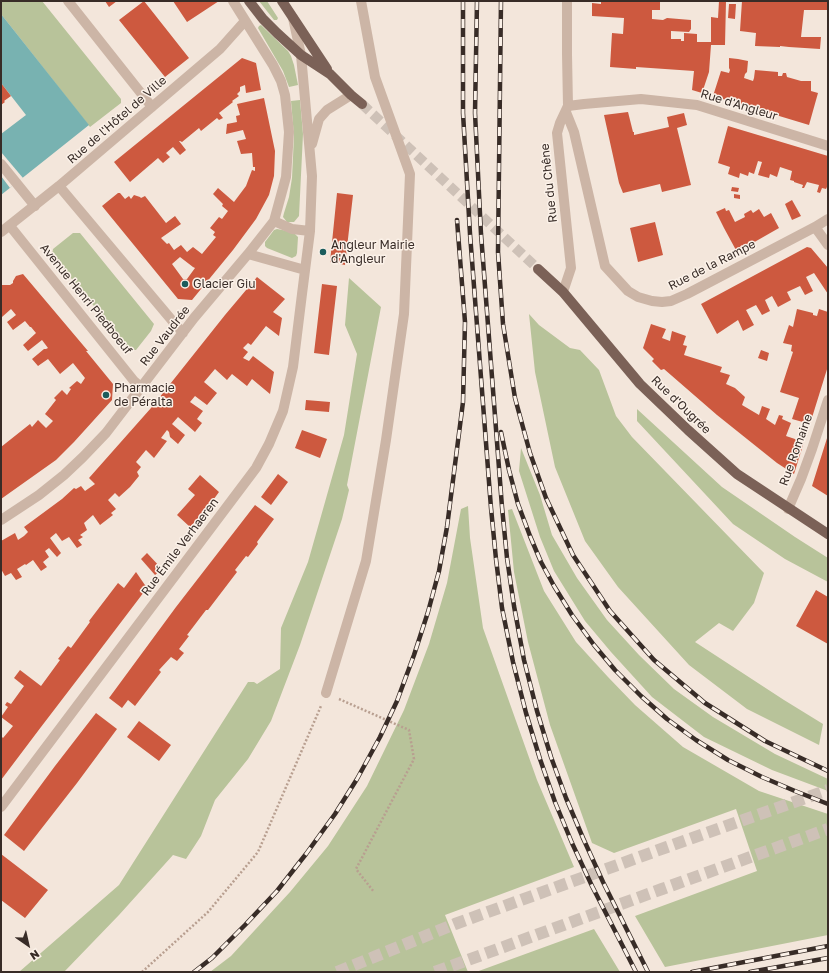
<!DOCTYPE html>
<meta charset="utf-8">
<style>
body{margin:0}
#map{position:relative;width:829px;height:973px;overflow:hidden;background:#f3e6db;font-family:"Golos Text",sans-serif}
canvas{display:block}
.frame{position:absolute;inset:0;border:2px solid #382c27;pointer-events:none}
.north{position:absolute;left:8px;top:925px;width:40px;height:40px;-webkit-text-stroke:3px #fbf1e8;paint-order:stroke;rotate:146deg;font-size:11px;font-weight:700;line-height:16px;text-align:center;color:#382c27}
.north::after{content:'';display:block;margin:auto;width:14px;height:18px;background:#382c27;clip-path:polygon(50% 0,100% 100%,50% 72%,0 100%)}
</style>
<div id="map">
<canvas width="829" height="973"></canvas>
<div class="frame"></div>
<div class="north">N</div>
</div>
<script>
const ctx = document.querySelector('canvas').getContext('2d');
ctx.lineJoin = 'round';
function fill(path, color) { ctx.fillStyle = color; ctx.fill(path, 'evenodd'); }
const poly = rows => new Path2D(rows.map(r => 'M' + r).join(''));
function trace(path, color, width, dash) { ctx.strokeStyle = color; ctx.lineWidth = width; ctx.lineCap = dash ? 'butt' : 'round'; ctx.setLineDash(dash || []); ctx.stroke(path); }
function write(font, color, halo, rows, align = 'center') {
  ctx.font = font + ' "Golos Text",sans-serif'; ctx.lineWidth = 3; ctx.setLineDash([]); ctx.textBaseline = 'middle'; ctx.strokeStyle = halo; ctx.fillStyle = color; for (const [text, x, y, turn = 0] of rows) {
    ctx.save(); ctx.translate(x, y); ctx.rotate((+turn || 0) * Math.PI / 180); ctx.textAlign = isNaN(turn) ? turn : align; if (halo) ctx.strokeText(text, 0, 0); ctx.fillText(text, 0, 0); ctx.restore();
  }
}
fill(poly([
 [1,1,42,1,121,99,121,103,90,127,1,14],
 [259,1,267,1,278,18,277,20,274,20],
 [261,25,288,51,291,56,294,65,298,85,289,87,283,71,258,28,259,26],
 [300,100,303,134,299,216,294,222,287,222,283,217,284,213,289,197,292,178,294,136,291,101],
 [277,229,293,232,298,237,297,253,296,256,292,258,267,248,265,246,265,242,274,230],
 [73,233,80,233,154,324,151,331,136,350,130,350,52,255,53,249],
 [349,278,381,307,347,485,349,490,342,519,300,645,271,721,248,759,215,800,201,836,186,859,173,855,119,915,64,972,19,972,119,885,248,682,254,682,257,684,280,669,281,628,308,562,344,435,357,354,345,325],
 [529,314,539,325,570,348,580,350,599,370,616,416,632,437,764,573,754,603,733,631,719,623,695,642,784,700,823,724,819,745,747,709,689,665,618,587,585,541,555,467,535,372],
 [637,409,722,487,795,537,828,558,828,582,785,559,733,524,637,421],
 [521,448,540,495,552,535,577,578,607,620,639,655,674,689,713,717,775,754,828,779,828,791,772,770,704,737,652,697,611,652,585,621,554,571,540,537,519,471],
 [468,506,470,538,483,628,537,780,574,867,445,915,468,972,210,972,231,956,290,892,328,846,367,786,404,710,429,644,447,583,461,509],
 [512,509,544,591,576,642,608,677,635,705,683,747,759,791,828,814,828,935,665,967,635,916,757,871,736,809,614,853,592,843,550,725,528,642,514,572,508,510],
 [594,929,620,972,476,972]
]), '#b8c39a');
fill(poly([
 [1,14,89,125,1,195,1,134,26,115,1,83]
]), '#78b2b1');
fill(poly([
 [1,152,23,178,10,188,1,176]
]), '#f3e6db');
fill(poly([
 [105,1,117,1,109,7],
 [144,1,189,58,165,77,119,20],
 [173,1,219,1,187,22],
 [601,1,660,1,660,10,652,10,652,19,663,20,667,18,691,20,691,29,689,32,671,31,671,39,681,39,681,41,684,41,684,33,697,34,697,42,711,42,711,17,718,18,719,1,726,1,725,45,711,45,709,72,702,93,692,90,694,71,636,67,636,69,610,67,612,33,623,34,624,18,592,16,592,3,601,4],
 [742,1,828,1,828,10,804,10,801,37,821,37,820,49,789,47,780,46,780,47,755,46,756,33,740,31],
 [729,4,736,4,735,19,728,18],
 [242,58,256,63,261,90,246,93,245,85,240,87,240,91,237,94,239,96,232,101,233,102,219,113,223,118,219,120,217,118,201,131,199,128,182,142,180,141,179,141,186,150,180,155,173,147,166,153,170,157,163,163,158,158,130,182,114,162],
 [729,58,738,59,748,61,747,72,745,74,744,78,753,81,754,78,755,70,778,72,778,76,782,76,783,73,786,73,787,77,801,81,811,81,811,91,818,93,809,125,713,96,721,71,729,73,730,70,729,68],
 [1,83,11,96,4,101,5,102,1,105],
 [264,98,275,151,274,176,269,195,256,219,233,250,192,300,178,299,102,206,118,193,120,193,125,199,129,196,131,199,134,195,140,197,141,198,145,196,166,223,175,216,181,224,161,238,167,244,169,243,174,250,181,245,187,252,193,247,202,254,216,237,213,235,215,232,210,228,219,217,222,219,228,211,222,206,223,204,213,194,218,188,234,202,246,186,252,170,255,171,255,167,253,167,252,153,241,154,237,141,246,139,243,130,226,134,227,124,237,122,236,116,240,115,237,104],
 [180,257,193,267,195,268,187,279,183,279,172,264],
 [628,112,633,132,634,132,634,135,669,127,667,117,684,113,687,125,677,128,691,185,662,192,660,184,623,193,619,183,604,115],
 [728,126,828,156,828,185,826,189,822,188,820,193,817,192,819,185,807,182,804,188,802,188,803,185,794,182,794,181,790,180,792,171,780,167,777,177,770,174,769,178,758,175,762,162,758,161,754,174,749,172,748,176,740,173,739,178,728,174,730,167,718,163],
 [732,187,739,188,738,192,731,191],
 [337,193,353,195,345,265,330,262],
 [734,194,740,195,740,199,734,198],
 [792,200,801,216,792,220,785,204],
 [725,208,726,211,729,210,735,222,745,217,744,214,751,210,753,213,759,209,764,217,771,213,779,228,737,252,724,228,716,212],
 [655,222,663,255,638,262,630,228],
 [807,247,811,248,828,268,828,294,814,273,806,277,813,291,805,295,800,286,787,292,791,300,778,307,772,296,765,300,770,311,762,315,756,305,746,310,754,325,743,331,738,320,717,334,701,304],
 [23,274,88,351,86,351,113,384,112,400,74,442,56,460,1,499,1,465,2,464,1,462,1,447,30,424,32,427,38,420,46,428,53,421,45,414,56,400,54,398,62,390,67,395,71,389,69,388,77,381,81,384,85,378,73,363,60,374,48,359,38,366,32,359,44,349,46,349,48,348,42,340,28,351,23,345,36,333,31,327,30,327,25,321,13,330,7,322,16,315,11,309,2,317,1,316,1,285,10,285,13,283,13,281,16,276],
 [257,277,285,299,273,312,282,318,279,336,266,326,251,345,248,343,243,348,248,352,243,358,249,361,253,356,274,372,270,394,252,379,247,386,232,374,227,380,215,369,204,382,217,393,207,405,195,396,190,402,203,411,197,419,202,423,195,432,178,417,172,424,185,435,178,444,170,437,169,432,167,430,161,438,167,441,154,458,146,450,136,462,141,467,137,472,139,476,130,487,119,497,115,493,108,500,116,509,111,513,113,515,100,525,93,515,84,523,87,530,80,535,83,537,78,540,82,545,77,548,69,537,62,541,56,533,50,538,61,553,57,557,49,548,45,551,49,557,43,562,47,567,41,571,33,560,26,565,25,564,17,569,22,577,16,580,11,573,5,576,1,569,1,541,15,533,18,540,24,536,28,532,24,527,62,499,74,488,76,489,81,486,85,491,95,484,89,478,151,408,225,315],
 [322,284,337,286,329,355,314,353],
 [797,309,813,313,813,315,817,316,819,309,828,312,828,366,810,424,792,419,799,398,780,392,793,352,791,351,792,345,783,343,789,325,793,327],
 [651,324,666,329,662,338,670,341,672,331,686,336,683,345,687,346,684,355,722,367,720,372,730,375,726,384,735,388,745,397,742,405,759,415,762,406,770,409,766,419,775,425,779,415,783,416,782,419,791,423,786,436,804,442,794,474,777,463,717,415,664,369,661,370,652,361,654,359,643,348],
 [761,350,769,353,767,361,758,358],
 [306,400,330,402,329,412,305,410],
 [302,430,327,439,320,458,295,448],
 [828,435,828,496,812,486],
 [278,474,288,482,271,505,261,497],
 [200,475,219,492,208,507,190,527,177,515,195,495,188,489],
 [255,505,274,519,257,542,258,544,248,557,246,556,235,570,237,572,208,610,206,610,187,635,189,636,179,649,184,653,177,661,171,657,159,670,161,672,135,706,128,700,122,708,109,698,176,607],
 [147,553,162,569,155,575,141,559],
 [136,572,147,588,90,663,41,727,1,780,1,738,2,737,3,738,13,726,1,717,8,707,5,705,7,702,11,704,24,686,14,678,20,670,41,686,60,660,58,659,68,646,71,648,90,622,89,621,118,583,124,588],
 [816,590,828,597,828,644,796,626],
 [96,713,117,729,77,783,24,851,4,835,55,766],
 [139,721,171,745,159,761,127,737],
 [1,854,48,890,25,918,1,900]
]), '#cd593f');
trace(poly([
 [362,104,538,269]
]), '#cec1b7', 10, [10, 5]);
trace(poly([
 [337,972,455,924,667,847,828,790],
 [435,972,662,889,828,829]
]), '#cec1b7', 12, [12, 6]);
trace(poly([
 [339,699,409,730,414,759,356,869,374,892],
 [142,972,208,912,258,852,321,706]
]), '#b89f90', 2.5, [2, 2]);
trace(poly([
 [326,693,366,561,386,440,404,314,410,174,375,77,361,1]
]), '#ccb5a6', 10);
trace(poly([
 [1,164,35,206]
]), '#ccb5a6', 10);
trace(poly([
 [68,1,152,107],
 [568,106,584,104,641,99,697,105,828,146],
 [566,112,574,132,605,266,628,291,638,297,652,301,662,302,671,301,687,294,815,227,828,219],
 [312,144,319,119,327,110,351,95],
 [59,186,175,324,183,333],
 [274,221,292,229,310,231],
 [10,226,134,381,142,388],
 [815,227,828,245],
 [1,232,59,186,220,49,245,21],
 [248,254,305,270],
 [563,292,571,268,557,133,560,123,568,106,567,54,567,1],
 [788,509,801,479,812,449,828,400],
 [1,520,39,495,64,475,83,457,106,433,194,318,248,254,274,221,286,177,289,132,285,95,281,81,273,65,233,1],
 [1,807,256,468,269,444,283,411,293,367,302,294,310,231,312,176,301,55,293,18]
]), '#ccb5a6', 10);
trace(poly([
 [249,1,263,19,277,33,301,55,330,74,351,95,362,104],
 [282,1,327,69],
 [538,269,563,292,640,384,688,430,737,474,828,534]
]), '#7b6157', 10);
const rail = poly([
 [463,1,463,113,470,234,491,508,496,559,502,608,513,662,526,713,540,759,555,802,572,843,592,886,636,972],
 [477,1,475,113,481,234,502,507,507,558,514,606,524,660,537,711,551,757,566,798,583,838,603,882,648,972],
 [501,1,498,252,503,324,515,398,530,453,546,498,573,555,610,611,654,660,705,703,765,741,828,771],
 [501,432,509,470,518,504,530,536,541,562,554,586,572,615,594,645,615,670,641,696,667,719,696,740,728,760,762,777,795,791,828,804],
 [194,972,212,958,245,925,277,891,306,854,335,814,357,779,380,737,397,701,414,655,428,612,439,571,447,527,463,402,465,322,457,220],
 [692,972,828,946],
 [750,972,828,958]
]);
trace(rail, '#382c27', 4.5);
trace(rail, '#fbf1e8', 3, [9]);
for (const [x, y, r, color] of [
 [323,252,4,"#1a5c5c"],
 [185,284,4,"#1a5c5c"],
 [106,395,4,"#1a5c5c"]
]) { const dot = new Path2D(); dot.arc(x, y, r, 0, 2 * Math.PI); ctx.fillStyle = color; ctx.fill(dot); trace(dot, '#fbf1e8', 1.5); }
write('12px', '#382c27', '#fbf1e8', [
 ["Rue d'Angleur",739,105,17],
 ["Rue de l'Hôtel de Ville",117,120,-41],
 ["Rue du Chêne",549,183,-96],
 ["Rue de la Rampe",712,265,-27],
 ["Avenue Henri Piedboeuf",86,299,51],
 ["Rue Vaudrée",165,336,-52],
 ["Rue d'Ougrée",681,405,44],
 ["Rue Romaine",796,450,-70],
 ["Rue Émile Verhaeren",180,547,-53]
]);
write('12px', '#382c27', '#fbf1e8', [
 ["Angleur Mairie",331,245],
 ["d'Angleur",331,259],
 ["Glacier Giu",193,284],
 ["Pharmacie",114,388],
 ["de Péralta",114,402]
], 'left');
</script>
